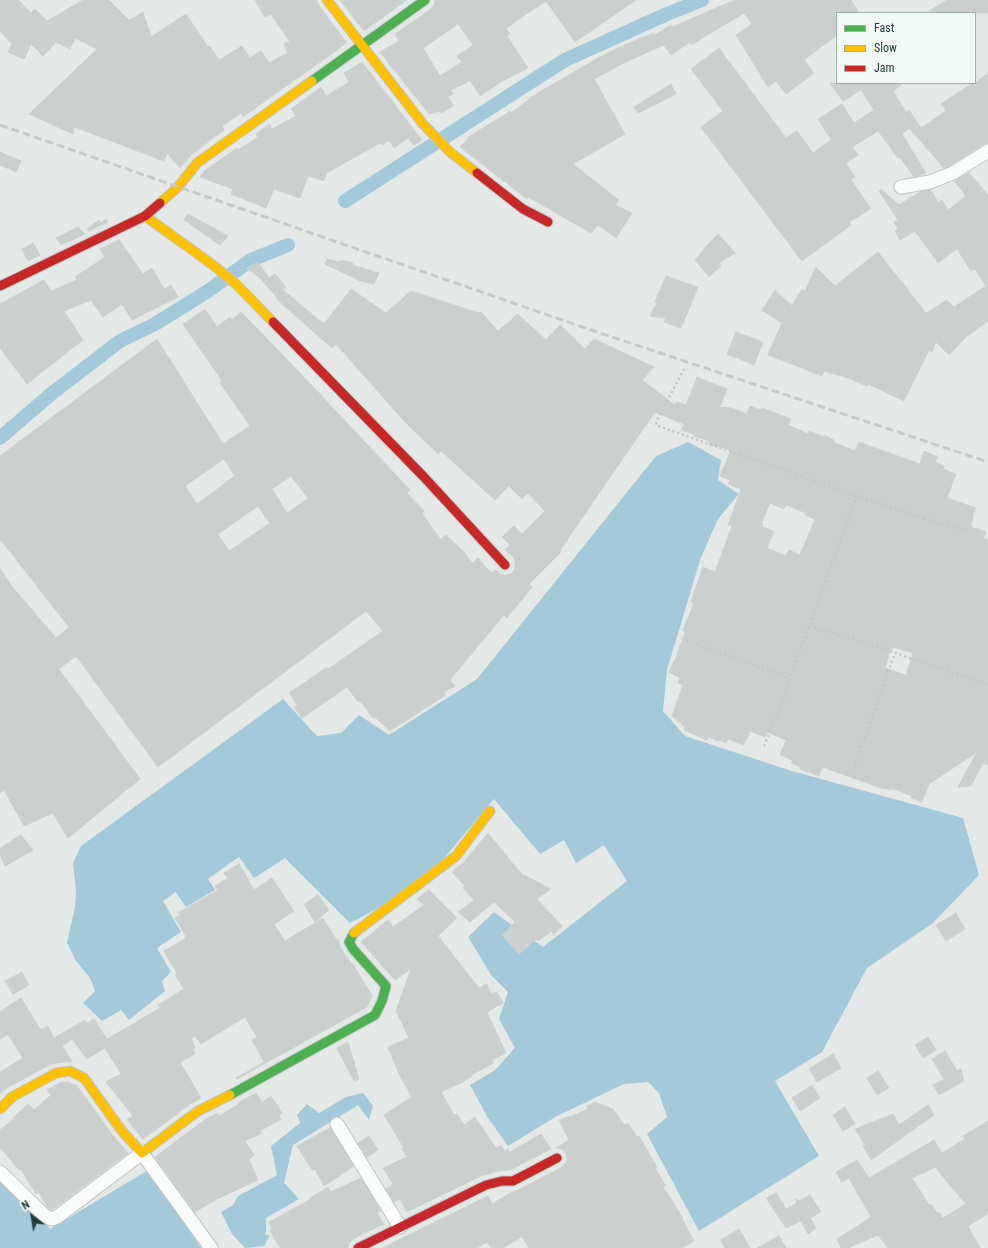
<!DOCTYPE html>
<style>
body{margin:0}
#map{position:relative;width:988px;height:1248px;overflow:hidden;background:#e4e9e8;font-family:"Roboto Condensed",sans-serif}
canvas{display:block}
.legend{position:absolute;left:836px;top:12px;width:140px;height:72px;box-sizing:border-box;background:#f2f9f6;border:1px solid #9eaeab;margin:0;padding:5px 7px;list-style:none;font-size:12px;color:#213d3a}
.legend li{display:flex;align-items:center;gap:8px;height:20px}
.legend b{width:20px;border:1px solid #9eaeab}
.north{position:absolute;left:12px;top:1196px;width:40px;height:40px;-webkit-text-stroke:3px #f2f9f6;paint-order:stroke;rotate:329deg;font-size:11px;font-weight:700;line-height:16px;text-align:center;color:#213d3a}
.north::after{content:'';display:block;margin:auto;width:14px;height:18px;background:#213d3a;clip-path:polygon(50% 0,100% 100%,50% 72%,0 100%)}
</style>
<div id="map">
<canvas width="988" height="1248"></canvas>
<ul class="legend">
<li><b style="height:5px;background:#4caf50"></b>Fast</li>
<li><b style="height:5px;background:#ffc107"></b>Slow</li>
<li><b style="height:5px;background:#c62828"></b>Jam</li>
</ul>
<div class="north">N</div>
</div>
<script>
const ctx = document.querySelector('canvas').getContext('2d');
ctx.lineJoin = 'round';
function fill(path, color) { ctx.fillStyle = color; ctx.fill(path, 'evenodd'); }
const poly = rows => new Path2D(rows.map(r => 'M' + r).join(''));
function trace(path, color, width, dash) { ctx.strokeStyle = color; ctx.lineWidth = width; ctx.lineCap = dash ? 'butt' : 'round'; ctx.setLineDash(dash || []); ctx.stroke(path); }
fill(poly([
 [688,442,721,460,718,480,739,494,718,519,700,560,667,670,663,711,685,736,792,771,963,818,979,875,933,923,867,968,822,1052,775,1081,819,1156,699,1231,647,1134,667,1117,659,1093,648,1082,624,1084,557,1116,508,1146,488,1118,470,1085,495,1070,515,1048,499,1019,508,992,491,975,468,937,494,912,543,947,627,881,604,845,576,863,564,840,540,854,494,799,440,863,386,904,350,923,285,858,254,878,239,857,208,879,215,890,186,907,176,892,163,901,181,932,157,948,171,972,162,981,165,991,129,1020,121,1010,102,1021,83,1003,95,991,90,978,76,961,67,943,75,907,76,891,73,863,81,846,283,699,317,736,341,733,359,715,389,735,477,679,656,456],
 [363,1093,373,1106,369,1120,358,1105,293,1145,284,1183,299,1199,266,1218,266,1235,270,1235,264,1246,245,1248,232,1234,221,1212,233,1205,238,1196,277,1175,271,1146,300,1123,297,1115,307,1104,319,1113,346,1097],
 [150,1169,201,1248,0,1248,0,1178,25,1197,50,1229]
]), '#a4cad9');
trace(poly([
 [345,201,565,60,667,14,702,0],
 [0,438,51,394,120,341,155,324,208,291,251,260,288,245]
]), '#a4cad9', 14);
const building = poly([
 [0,0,18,0,31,13,35,9,47,21,83,0,109,0,129,20,143,12,151,37,186,14,208,47,210,46,219,60,242,46,250,58,261,51,269,63,288,53,284,44,290,42,271,14,265,17,255,0,317,0,319,6,347,43,243,117,241,113,222,126,224,130,191,155,180,168,167,153,164,161,74,127,73,134,29,114,97,49,75,38,70,49,56,42,43,56,31,44,24,59,8,52,12,44,0,31,0,0],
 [340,0,407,0,364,31,340,0],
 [435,0,636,0,575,42,546,1,506,28,510,34,507,36,528,68,501,82,480,96,470,81,451,90,453,94,448,97,453,106,441,113,439,111,429,114,380,52,399,41,395,34,431,9,434,5,435,0],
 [458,24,473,45,457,56,462,62,440,76,423,48,458,24],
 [735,0,851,0,859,13,837,13,837,35,804,60,814,73,786,94,776,81,768,87,736,35,752,24,744,13,691,45,690,42,671,55,664,45,628,61,594,79,625,134,573,164,619,200,615,205,632,213,616,238,598,225,591,233,528,197,527,199,460,147,470,136,510,111,511,113,536,94,598,58,620,47,654,33,655,35,671,25,672,27,735,0],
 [947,0,988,0,988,13,926,13,947,0],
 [719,48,786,138,797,131,813,153,831,140,818,119,842,104,854,123,874,110,861,90,843,101,830,83,904,83,893,91,906,112,909,110,921,128,946,111,941,104,973,83,975,83,988,73,988,143,984,144,949,166,944,168,909,128,902,134,926,173,914,177,900,157,898,158,878,131,852,147,858,155,846,163,855,177,851,180,871,209,849,222,851,225,802,261,701,127,723,111,691,69,719,48],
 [362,62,422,140,414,145,408,138,394,148,389,140,382,145,380,143,327,173,324,181,308,176,300,198,274,189,266,208,231,194,233,189,200,177,204,171,237,148,238,150,258,137,256,134,269,124,272,129,296,116,291,109,321,87,326,96,349,82,344,73,362,62],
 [671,84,676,94,638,113,634,107,671,84],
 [0,152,21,161,16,172,0,165,0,152],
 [969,173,988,195,988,321,967,336,949,355,936,342,932,352,929,350,904,401,868,384,867,386,854,381,854,380,824,371,822,376,768,355,782,323,762,310,775,290,792,306,802,289,805,291,816,267,835,286,878,252,926,313,947,300,954,307,986,286,975,269,971,271,957,249,938,263,915,231,900,240,895,231,898,229,894,222,898,220,879,191,881,189,899,205,920,192,931,190,938,202,942,200,948,210,966,196,954,181,969,173],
 [188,214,228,236,220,245,184,220,188,214],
 [106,219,108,222,89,231,87,229,99,220,100,223,106,219],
 [78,227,85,234,61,245,56,238,78,227],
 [718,234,735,253,719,263,721,266,709,277,695,260,708,244,718,234],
 [119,240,143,274,152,268,164,289,171,285,178,297,132,320,122,304,103,317,91,300,64,311,83,340,27,384,0,348,0,304,44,280,51,291,77,280,75,277,105,257,100,249,119,240],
 [33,243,40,255,28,261,22,249,33,243],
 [327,259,340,262,341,260,353,263,352,265,379,273,374,284,360,281,325,264,327,259],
 [258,262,269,278,275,274,286,287,282,289,324,324,351,289,386,313,411,291,479,313,481,312,498,331,518,314,546,340,560,325,585,349,594,339,654,367,642,380,675,405,676,402,686,405,697,377,727,389,720,407,731,408,747,414,750,406,761,410,762,408,791,419,788,425,808,434,809,431,824,437,824,435,834,440,833,442,855,451,859,442,920,464,924,451,938,457,935,462,944,466,943,469,956,474,947,498,976,508,972,516,973,517,971,527,986,532,983,538,988,540,988,765,983,763,971,786,958,787,977,752,929,784,922,802,911,798,912,796,891,788,891,790,884,788,884,789,822,767,819,776,800,769,800,767,791,763,793,760,780,755,786,740,767,732,765,737,750,731,744,745,728,739,726,743,719,740,718,741,708,737,707,740,684,730,685,727,672,716,683,685,678,683,680,678,669,672,675,660,685,632,683,630,694,603,691,602,703,567,715,572,732,526,728,525,741,489,728,484,730,480,720,476,731,450,709,444,710,441,694,436,695,435,682,430,684,424,655,412,560,550,561,552,529,584,532,587,507,618,504,615,450,680,455,686,444,692,446,695,390,731,375,717,373,718,360,701,358,702,347,687,302,718,294,707,297,705,289,693,327,667,328,669,383,631,366,611,158,767,76,656,59,669,140,779,68,838,53,813,24,826,4,790,0,793,0,568,10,584,56,638,69,627,0,539,0,456,157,339,223,444,250,426,220,383,222,381,183,324,205,309,217,327,230,317,232,320,241,312,303,376,410,490,407,493,424,511,422,513,440,539,446,535,464,552,472,563,478,558,491,573,496,570,502,575,508,575,512,573,515,568,515,562,513,557,505,550,510,545,502,537,514,526,522,534,545,511,528,493,522,499,509,486,495,500,441,451,438,454,404,421,336,344,332,348,281,303,261,279,247,268,258,262],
 [224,459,235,476,197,504,185,486,224,459],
 [291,476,308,498,287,513,272,489,291,476],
 [770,503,784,509,786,505,806,513,805,515,815,519,800,555,789,550,786,556,767,548,774,531,762,527,763,524,761,524,770,503],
 [258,506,270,523,229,551,218,534,258,506],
 [893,647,913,653,906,675,885,668,891,648,893,649,893,647],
 [666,276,698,287,681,328,664,322,666,318,650,316,657,303,655,302,666,276],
 [736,332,763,342,754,365,727,354,736,332],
 [488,833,523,876,524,875,551,889,537,899,562,926,554,934,552,931,538,941,536,939,519,954,502,935,515,922,494,902,470,922,458,912,474,900,463,888,465,886,452,872,464,862,488,833],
 [21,835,33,850,5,866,0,855,0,848,21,835],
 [239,864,242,870,243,870,254,890,272,878,294,911,274,924,285,941,323,918,337,941,338,939,340,947,344,954,355,967,372,996,367,1007,237,1079,236,1078,264,1062,252,1040,257,1037,245,1017,201,1044,195,1036,191,1038,195,1048,193,1049,195,1054,180,1062,201,1098,192,1103,143,1139,127,1120,133,1116,106,1082,121,1074,105,1048,87,1059,72,1039,62,1046,72,1061,51,1064,7,1088,0,1094,0,1072,23,1058,8,1034,0,1039,0,1012,4,1010,4,1009,21,998,41,1030,48,1026,54,1038,85,1020,87,1023,94,1019,107,1039,160,1008,158,1005,184,989,175,975,177,973,164,951,186,938,185,936,186,936,175,918,180,915,178,913,218,890,215,886,228,878,224,873,239,864],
 [429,890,457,918,438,936,479,988,486,984,492,994,497,992,503,1003,487,1012,506,1053,492,1060,494,1063,471,1075,472,1076,463,1082,441,1092,454,1115,457,1114,464,1125,475,1117,496,1148,501,1145,505,1151,508,1149,510,1152,541,1134,551,1149,510,1170,499,1171,481,1176,407,1212,400,1199,394,1202,386,1189,393,1184,383,1168,407,1157,402,1149,404,1148,384,1115,412,1097,400,1076,388,1047,409,1038,396,1011,411,969,395,980,361,942,388,920,393,927,424,905,417,899,429,890],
 [318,895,329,910,315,922,304,904,318,895],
 [956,913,965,929,946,941,936,925,956,913],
 [22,972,29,985,13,994,5,981,22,972],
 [928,1037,936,1050,923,1058,915,1045,928,1037],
 [348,1042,359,1079,354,1081,337,1048,348,1042],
 [945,1051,957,1071,961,1069,964,1081,939,1095,933,1085,944,1079,932,1059,945,1051],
 [833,1054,841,1068,817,1082,809,1069,833,1054],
 [878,1071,889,1088,877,1095,867,1078,878,1071],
 [68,1082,77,1086,114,1137,128,1153,52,1210,48,1208,39,1192,36,1194,21,1169,19,1170,0,1147,0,1130,14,1119,13,1118,28,1104,34,1110,51,1095,47,1090,59,1083,68,1082],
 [812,1085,820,1098,800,1111,792,1098,812,1085],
 [256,1093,262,1102,271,1096,282,1113,279,1116,281,1119,260,1131,262,1133,245,1141,254,1155,249,1159,258,1180,215,1200,195,1212,155,1157,204,1120,218,1113,219,1116,239,1104,238,1103,256,1093],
 [595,1102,613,1109,624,1125,628,1123,637,1137,639,1136,657,1167,655,1168,666,1186,663,1187,683,1218,682,1219,694,1241,682,1248,529,1248,522,1237,502,1248,491,1248,487,1242,477,1248,382,1248,488,1196,492,1204,512,1192,518,1190,562,1167,566,1163,567,1158,566,1154,562,1149,556,1148,569,1140,559,1120,569,1116,570,1117,588,1109,587,1106,595,1102],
 [928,1105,934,1115,871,1160,863,1146,865,1145,855,1129,893,1114,899,1125,928,1105],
 [845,1107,855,1124,843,1131,833,1115,845,1107],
 [988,1121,988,1214,968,1226,980,1248,888,1248,878,1235,848,1248,841,1248,837,1239,871,1217,849,1178,842,1182,836,1172,857,1160,869,1178,934,1140,942,1153,965,1139,963,1136,988,1121],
 [936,1167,943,1177,966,1204,943,1218,939,1212,937,1213,931,1204,929,1205,912,1178,936,1167],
 [330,1128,354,1166,324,1186,315,1169,312,1170,297,1146,330,1128],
 [369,1136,378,1150,367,1157,358,1143,369,1136],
 [361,1178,381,1211,377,1213,384,1224,353,1239,349,1243,348,1248,280,1248,270,1230,272,1229,269,1222,311,1199,310,1198,328,1187,331,1192,361,1178],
 [776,1193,786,1209,797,1203,796,1199,797,1199,799,1201,810,1195,821,1212,810,1218,816,1228,808,1234,801,1221,786,1228,766,1198,776,1193],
 [739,1229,750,1248,725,1248,721,1240,739,1229],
 [779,1236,786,1248,757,1248,779,1236]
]);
fill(building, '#cbd0cf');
trace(building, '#ccd2d1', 1);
const street = poly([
 [901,187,930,182,953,173,988,151],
 [337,1124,400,1227],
 [0,1172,45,1216,52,1219,57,1217,142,1153,211,1248]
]);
const fast = poly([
 [312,81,425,0],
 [230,1095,375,1015,382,1001,386,986,353,949,349,942,354,933]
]);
const slow = poly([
 [327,0,423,124,450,152,477,173],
 [160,203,178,187,197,163,312,81],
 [145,216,213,265,236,284,273,322],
 [354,933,456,856,490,811],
 [0,1109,12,1097,56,1073,70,1071,84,1078,122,1131,142,1153,198,1111,230,1095]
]);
const jam = poly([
 [477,173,523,209,548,222],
 [0,286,145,216,160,203],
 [273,322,423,476,505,565],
 [358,1248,486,1185,502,1181,513,1181,557,1158]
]);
trace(street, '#c1c6c5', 15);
trace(fast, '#bfc7c5', 11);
trace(slow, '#bfc7c5', 11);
trace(jam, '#bfc7c5', 11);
trace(poly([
 [684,369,657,420,656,424,658,426,915,516,965,530],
 [809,626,869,644,988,685],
 [696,644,790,678],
 [764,746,785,695,790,678,857,495],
 [853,771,895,653]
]), '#c1c9c7', 2.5, [2, 3]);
trace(street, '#fbfcfc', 13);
trace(fast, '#4caf50', 9);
trace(slow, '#ffc107', 9);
trace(jam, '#c62828', 9);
trace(poly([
 [0,125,591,330,988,462]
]), '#c6caca', 3, [8, 4]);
</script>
